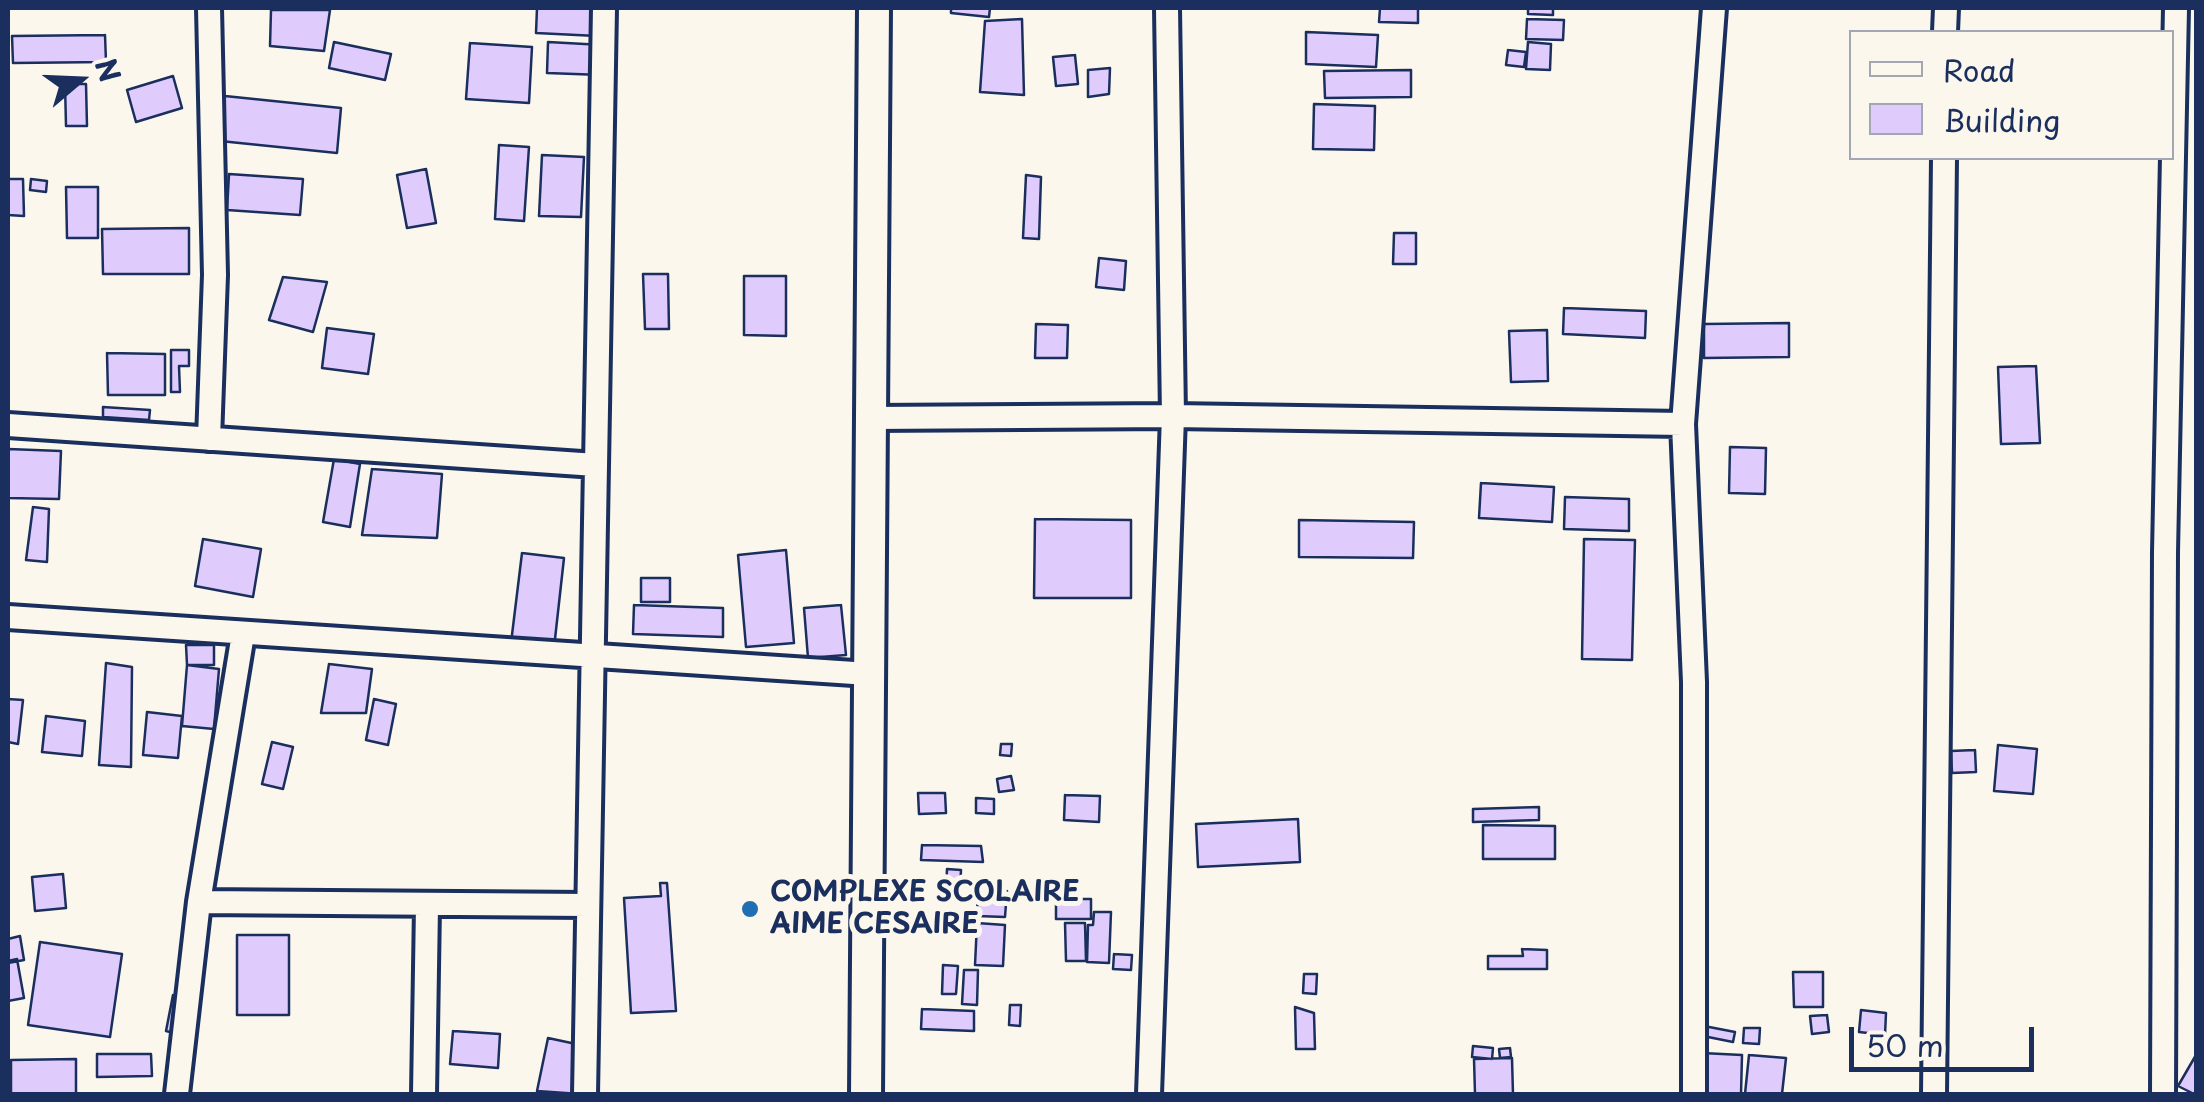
<!DOCTYPE html>
<style>
body{margin:0}
#map{position:relative;width:2204px;height:1102px;overflow:hidden;background:#fbf7ec;font-family:"Playpen Sans",sans-serif}
canvas{display:block}
.frame{position:absolute;inset:0;border:10px solid #1b2f5e;pointer-events:none}
.legend{position:absolute;left:1849px;top:30px;width:325px;height:130px;box-sizing:border-box;background:#fbf7ec;border:2px solid #a1a7b3;margin:0;padding:12px 18px;list-style:none;font-size:30px;color:#1b2f5e}
.legend li{display:flex;align-items:center;gap:20px;height:50px}
.legend b{width:50px;border:2px solid #a1a7b3}
.north{position:absolute;left:30px;top:30px;width:100px;height:100px;-webkit-text-stroke:8px #fbf7ec;paint-order:stroke;rotate:71deg;font-size:28px;font-weight:700;line-height:40px;text-align:center;color:#1b2f5e}
.north::after{content:'';display:block;margin:auto;width:35px;height:45px;background:#1b2f5e;clip-path:polygon(50% 0,100% 100%,50% 72%,0 100%)}
.scale{position:absolute;left:1849px;top:1027px;width:185px;height:45px;box-sizing:border-box;border:5px solid #1b2f5e;border-top:0;padding-left:12px;font-size:30px;line-height:35px;white-space:nowrap;color:#1b2f5e;-webkit-text-stroke:8px #fbf7ec;paint-order:stroke}
</style>
<div id="map">
<canvas width="2204" height="1102"></canvas>
<div class="frame"></div>
<ul class="legend">
<li><b style="height:12px;background:#fbf7ec"></b>Road</li>
<li><b style="height:28px;background:#dfcbfc"></b>Building</li>
</ul>
<div class="north">N</div>
<div class="scale">50 m</div>
</div>
<script>
const ctx = document.querySelector('canvas').getContext('2d');
ctx.lineJoin = 'round';
function fill(path, color) { ctx.fillStyle = color; ctx.fill(path, 'evenodd'); }
const poly = rows => new Path2D(rows.map(r => 'M' + r).join(''));
function trace(path, color, width, dash) { ctx.strokeStyle = color; ctx.lineWidth = width; ctx.lineCap = dash ? 'butt' : 'round'; ctx.setLineDash(dash || []); ctx.stroke(path); }
function write(font, color, halo, rows, align = 'center') {
  ctx.font = font + ' "Playpen Sans",sans-serif'; ctx.lineWidth = 10; ctx.setLineDash([]); ctx.textBaseline = 'middle'; ctx.strokeStyle = halo; ctx.fillStyle = color; for (const [text, x, y, turn = 0] of rows) {
    ctx.save(); ctx.translate(x, y); ctx.rotate((+turn || 0) * Math.PI / 180); ctx.textAlign = isNaN(turn) ? turn : align; if (halo) ctx.strokeText(text, 0, 0); ctx.fillText(text, 0, 0); ctx.restore();
  }
}
const building = poly([
 [537,8,598,8,597,36,536,33,537,8],
 [951,8,990,8,989,17,951,13,951,8],
 [1380,8,1418,8,1418,23,1379,22,1380,8],
 [1528,8,1553,8,1553,15,1528,14,1528,8],
 [271,10,330,10,324,51,270,46,271,10],
 [1022,19,1024,95,980,92,985,21,1022,19],
 [1527,19,1564,20,1563,40,1526,39,1527,19],
 [1306,32,1378,35,1376,67,1306,64,1306,32],
 [105,35,106,62,13,63,12,36,105,35],
 [334,42,391,54,385,80,329,68,334,42],
 [548,42,603,45,602,75,547,73,548,42],
 [1528,42,1551,44,1550,70,1526,69,1528,42],
 [470,43,532,47,529,103,466,99,470,43],
 [1508,50,1526,52,1524,67,1506,65,1508,50],
 [1075,55,1078,84,1056,86,1053,57,1075,55],
 [1110,68,1109,94,1088,97,1088,70,1110,68],
 [1411,70,1411,97,1325,98,1324,71,1411,70],
 [173,76,182,108,136,122,127,90,173,76],
 [65,84,86,84,87,126,66,126,65,84],
 [225,96,341,108,337,153,220,141,225,96],
 [1314,104,1375,106,1374,150,1313,149,1314,104],
 [499,145,529,147,524,221,495,219,499,145],
 [542,155,584,157,581,217,539,216,542,155],
 [426,169,436,223,407,228,397,175,426,169],
 [229,174,303,179,300,215,227,210,229,174],
 [1026,175,1041,177,1039,239,1023,238,1026,175],
 [8,179,23,179,24,216,8,215,8,179],
 [31,179,47,181,46,192,30,190,31,179],
 [66,187,98,187,98,238,67,238,66,187],
 [189,228,189,274,103,274,102,229,189,228],
 [1394,233,1416,233,1416,264,1393,264,1394,233],
 [1099,258,1126,261,1124,290,1096,287,1099,258],
 [643,274,668,274,669,329,645,329,643,274],
 [744,276,786,276,786,336,744,335,744,276],
 [283,277,327,282,313,332,269,320,283,277],
 [1564,308,1646,311,1645,338,1563,334,1564,308],
 [1789,323,1789,357,1704,358,1704,324,1789,323],
 [1036,324,1068,325,1067,358,1035,358,1036,324],
 [327,328,374,334,368,374,322,368,327,328],
 [1547,330,1548,381,1511,382,1509,331,1547,330],
 [171,350,189,350,189,366,179,366,180,392,171,392,171,350],
 [107,353,165,354,165,395,108,395,107,353],
 [2036,366,2040,443,2001,444,1998,367,2036,366],
 [103,407,150,410,149,420,103,417,103,407],
 [1730,447,1766,448,1765,494,1729,493,1730,447],
 [8,449,61,451,59,499,8,498,8,449],
 [334,459,360,464,350,527,323,522,334,459],
 [372,469,442,474,437,538,362,535,372,469],
 [1481,483,1554,487,1552,522,1479,518,1481,483],
 [1565,497,1629,499,1629,531,1564,529,1565,497],
 [33,507,49,509,47,562,26,560,33,507],
 [1035,519,1131,520,1131,598,1034,598,1035,519],
 [1299,520,1414,522,1413,558,1299,557,1299,520],
 [203,539,261,549,253,597,195,586,203,539],
 [1584,539,1635,540,1632,660,1582,659,1584,539],
 [786,550,794,643,746,647,738,555,786,550],
 [522,553,564,558,554,648,511,643,522,553],
 [641,578,670,578,670,602,641,602,641,578],
 [634,605,723,608,723,637,633,634,634,605],
 [841,605,846,655,808,658,804,608,841,605],
 [186,645,214,645,214,665,187,665,186,645],
 [106,663,132,667,131,767,99,765,106,663],
 [329,664,372,669,366,713,321,713,329,664],
 [187,665,219,669,214,729,182,726,187,665],
 [8,699,23,700,18,744,8,742,8,699],
 [374,699,396,704,388,745,366,740,374,699],
 [147,712,182,716,178,758,143,755,147,712],
 [46,716,85,721,82,756,42,752,46,716],
 [272,742,293,747,283,789,262,784,272,742],
 [1001,744,1012,744,1011,756,1000,755,1001,744],
 [1998,745,2037,749,2033,794,1994,791,1998,745],
 [1975,750,1976,772,1952,773,1951,751,1975,750],
 [1011,776,1014,790,999,792,997,779,1011,776],
 [918,793,945,793,946,813,919,814,918,793],
 [1065,795,1100,796,1099,822,1064,820,1065,795],
 [976,798,994,799,994,814,976,813,976,798],
 [1539,807,1539,820,1473,822,1473,809,1539,807],
 [1298,819,1300,862,1198,867,1196,824,1298,819],
 [1483,825,1555,826,1555,859,1483,859,1483,825],
 [922,845,981,846,983,862,921,860,922,845],
 [947,869,961,870,960,891,946,890,947,869],
 [63,874,66,908,35,911,32,877,63,874],
 [660,883,667,883,676,1011,631,1013,624,898,661,896,660,883],
 [978,889,1007,891,1005,917,977,916,978,889],
 [1056,899,1091,899,1091,919,1056,919,1056,899],
 [1094,912,1111,912,1109,963,1087,962,1088,925,1093,925,1094,912],
 [977,923,1005,925,1003,966,975,965,977,923],
 [1065,923,1085,923,1086,961,1066,961,1065,923],
 [237,935,289,935,289,1015,237,1015,237,935],
 [20,936,24,960,8,963,8,939,20,936],
 [40,942,122,954,110,1037,28,1025,40,942],
 [1522,949,1547,950,1547,969,1488,969,1488,956,1523,956,1522,949],
 [1114,954,1132,955,1131,970,1113,969,1114,954],
 [17,959,24,998,8,1001,8,961,17,959],
 [943,965,958,966,956,994,942,994,943,965],
 [964,970,978,970,977,1005,962,1004,964,970],
 [1793,972,1823,972,1823,1007,1794,1007,1793,972],
 [1304,974,1317,974,1316,994,1303,993,1304,974],
 [173,995,185,997,178,1034,166,1031,173,995],
 [1010,1005,1021,1005,1020,1026,1009,1025,1010,1005],
 [1295,1007,1314,1013,1315,1049,1296,1049,1295,1007],
 [922,1009,974,1011,974,1031,921,1029,922,1009],
 [1861,1010,1886,1013,1885,1035,1859,1032,1861,1010],
 [1827,1015,1829,1032,1812,1034,1810,1016,1827,1015],
 [1704,1026,1735,1032,1733,1042,1703,1036,1704,1026],
 [1744,1028,1760,1028,1759,1044,1743,1043,1744,1028],
 [453,1031,500,1034,498,1068,450,1064,453,1031],
 [548,1038,590,1047,580,1094,537,1091,548,1038],
 [1473,1046,1493,1048,1492,1059,1472,1057,1473,1046],
 [1510,1048,1511,1057,1500,1058,1499,1049,1510,1048],
 [1702,1053,1742,1055,1741,1094,1701,1094,1702,1053],
 [97,1054,151,1054,152,1076,97,1077,97,1054],
 [1749,1055,1786,1058,1782,1094,1745,1094,1749,1055],
 [2196,1055,2196,1094,2194,1094,2178,1086,2196,1055],
 [1512,1058,1513,1094,1475,1094,1474,1059,1512,1058],
 [76,1059,76,1094,11,1094,11,1060,76,1059]
]);
fill(building, '#dfcbfc');
trace(building, '#1b2f5e', 2.5);
const street = poly([
 [1945,32,1946,8],
 [871,418,1173,416,1683,424],
 [8,425,596,465],
 [209,439,215,275,209,8],
 [8,617,869,674],
 [199,902,588,905],
 [177,1094,199,902,243,634],
 [424,1094,427,906],
 [585,1094,604,8],
 [1149,1094,1173,416,1167,8],
 [1694,1094,1694,682,1683,424,1714,8],
 [1934,1094,1944,158],
 [2163,1094,2165,552,2176,8]
]);
const secondary = poly([
 [866,1094,874,8]
]);
trace(street, '#1b2f5e', 30);
trace(secondary, '#1b2f5e', 38);
trace(street, '#fbf7ec', 22);
trace(secondary, '#fbf7ec', 30);
for (const [x, y, r, color] of [
 [750,909,10,"#1f6fb2"]
]) { const dot = new Path2D(); dot.arc(x, y, r, 0, 2 * Math.PI); ctx.fillStyle = color; ctx.fill(dot); trace(dot, '#fbf7ec', 4); }
write('bold 28px', '#1b2f5e', '#fbf7ec', [
 ["COMPLEXE SCOLAIRE",770,893],
 ["AIME CESAIRE",770,925]
], 'left');
</script>
